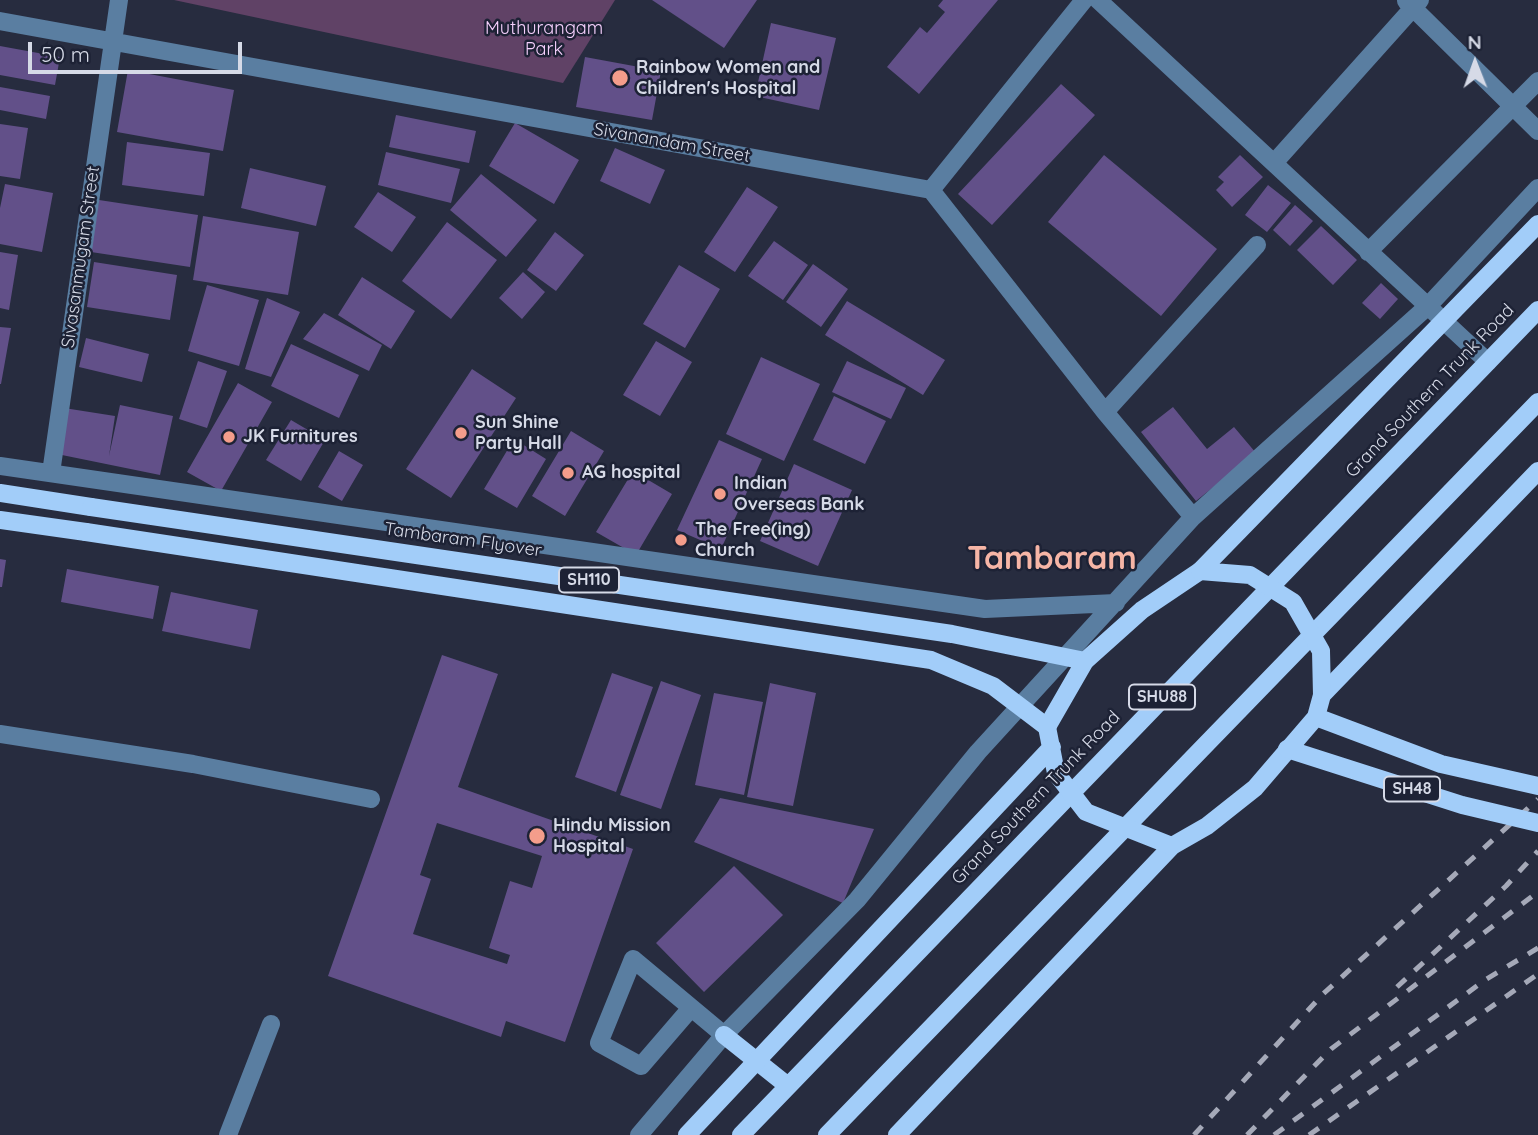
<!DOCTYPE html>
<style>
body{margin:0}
#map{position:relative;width:1538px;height:1135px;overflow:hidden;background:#272c3f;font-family:Quicksand,sans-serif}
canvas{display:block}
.north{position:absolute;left:1440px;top:28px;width:70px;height:70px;-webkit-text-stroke:5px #1d2235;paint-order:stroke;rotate:359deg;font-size:19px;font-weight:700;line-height:28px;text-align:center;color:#d6dae7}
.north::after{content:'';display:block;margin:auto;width:24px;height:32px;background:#d6dae7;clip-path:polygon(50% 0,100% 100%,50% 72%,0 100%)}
.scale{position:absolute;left:28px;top:42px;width:214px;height:32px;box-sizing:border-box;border:4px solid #d6dae7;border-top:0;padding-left:9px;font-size:21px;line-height:24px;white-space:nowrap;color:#d6dae7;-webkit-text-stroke:5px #1d2235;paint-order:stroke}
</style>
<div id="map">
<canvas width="1538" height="1135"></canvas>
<div class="north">N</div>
<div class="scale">50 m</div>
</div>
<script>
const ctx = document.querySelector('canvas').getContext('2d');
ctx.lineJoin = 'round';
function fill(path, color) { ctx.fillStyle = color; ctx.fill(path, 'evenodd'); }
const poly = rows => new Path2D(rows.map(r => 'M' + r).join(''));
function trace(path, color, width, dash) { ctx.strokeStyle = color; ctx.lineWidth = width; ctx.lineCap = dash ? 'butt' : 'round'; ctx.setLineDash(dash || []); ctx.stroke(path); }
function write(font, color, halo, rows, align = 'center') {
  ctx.font = font + ' Quicksand,sans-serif'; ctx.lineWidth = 5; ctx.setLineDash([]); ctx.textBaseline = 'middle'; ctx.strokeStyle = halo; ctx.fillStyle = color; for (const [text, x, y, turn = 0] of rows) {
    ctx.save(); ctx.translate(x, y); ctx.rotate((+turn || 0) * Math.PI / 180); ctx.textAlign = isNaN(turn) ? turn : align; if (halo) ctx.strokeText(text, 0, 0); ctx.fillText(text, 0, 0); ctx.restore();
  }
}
fill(poly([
 [174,0,615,0,563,83]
]), '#604266');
fill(poly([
 [652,0,757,0,724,48],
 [943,0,998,0,919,94,887,67,920,27,927,33,945,12,938,6],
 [771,23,836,38,819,110,755,96],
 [0,46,60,57,55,85,0,75],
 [585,57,661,71,652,120,576,107],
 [128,70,234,90,223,151,117,132],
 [1061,84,1095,115,992,225,958,194],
 [0,87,50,96,46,119,0,110],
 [396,115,476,131,469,163,389,147],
 [515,123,579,160,554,204,489,166],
 [0,124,28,128,20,179,0,176],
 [127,142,210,153,204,196,122,185],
 [615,148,665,170,650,204,600,181],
 [386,152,460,169,451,203,378,185],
 [1104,155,1217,249,1161,316,1048,222],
 [1240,155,1263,177,1232,207,1216,190,1224,182,1218,177],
 [250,168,326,186,316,226,241,208],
 [481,174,537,220,506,257,450,210],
 [5,184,53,193,42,252,0,244,0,208],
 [1268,185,1291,203,1267,232,1245,215],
 [747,187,778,207,735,272,704,252],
 [378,192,416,217,392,252,354,227],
 [99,200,198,215,190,267,91,252],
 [1295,205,1313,221,1290,246,1273,230],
 [203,216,299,232,288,295,193,280],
 [447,222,497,260,451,319,402,281],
 [1321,226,1357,260,1333,285,1297,250],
 [555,232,584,255,556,291,527,270],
 [774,241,808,265,783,300,748,276],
 [0,252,18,255,9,310,0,308],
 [94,262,177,275,170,320,87,307],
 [813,264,848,289,821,327,786,302],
 [679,265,720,289,685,348,643,324],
 [523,272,545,292,522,319,499,298],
 [362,277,415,311,391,349,338,315],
 [1381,283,1398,299,1380,319,1362,303],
 [207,285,259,300,239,366,188,351],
 [267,298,300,312,271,377,245,369],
 [847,301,945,360,923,395,825,335],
 [324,313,382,345,369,371,303,339],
 [0,327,11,328,1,384,0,384],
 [86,338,149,354,142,382,79,367],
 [656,341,692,362,660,416,623,395],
 [291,344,359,375,339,418,271,386],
 [761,357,820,384,784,461,726,434],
 [198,361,227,371,207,428,179,419],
 [847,361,906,388,891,419,832,392],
 [472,369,516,398,451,498,406,469],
 [238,383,272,402,221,491,187,472],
 [834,396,886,421,865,464,813,440],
 [120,405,173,416,160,475,57,454,64,408,115,416,109,456],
 [1173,407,1207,449,1234,427,1256,453,1196,501,1141,432],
 [291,420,325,440,301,481,266,460],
 [571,431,604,451,565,516,532,496],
 [514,439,546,459,517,508,484,489],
 [719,440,762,459,721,549,677,530],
 [339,451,363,465,342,501,318,487],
 [794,464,852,490,818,566,760,541],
 [633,471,672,494,636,555,596,532],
 [0,559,6,560,2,587,0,587],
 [67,569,159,586,153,619,61,602],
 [171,592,258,610,250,649,162,631],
 [442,655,498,674,458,787,633,849,565,1042,506,1021,501,1037,328,976],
 [437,823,542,856,532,888,510,881,489,948,510,955,507,964,413,934,431,879,420,875],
 [612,673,653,687,616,792,575,777],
 [661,681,701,695,661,809,620,795],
 [770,683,816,693,793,806,747,797],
 [714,693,763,702,744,795,695,785],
 [720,798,874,829,843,903,694,842],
 [734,866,783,915,704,992,656,943]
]), '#625089');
trace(poly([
 [1098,0,1488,362],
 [1406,1,1538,131],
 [0,21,931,190,1105,412,1193,517],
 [1274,163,1420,0],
 [931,190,1084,0],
 [1368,252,1538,81],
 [1105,412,1257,245],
 [0,466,985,609,1116,603],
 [51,473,119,0],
 [0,734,193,764,371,799],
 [691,1008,641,1066,599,1043,633,959,724,1035],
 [228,1135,271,1024],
 [639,1135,724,1035,857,900,978,752,1193,517,1428,306,1538,188]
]), '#5a7ea1', 18);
trace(poly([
 [0,493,91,507],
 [0,520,86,532],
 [1316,717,1441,764,1538,786],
 [1047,727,1085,661,1142,610,1200,571],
 [724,1035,788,1086],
 [741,1135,1538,310],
 [827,1135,1538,402],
 [897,1135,1172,846,1207,826,1255,788,1316,717,1322,695,1538,471]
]), '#a2cdf9', 18);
trace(poly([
 [1397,987,1506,886,1538,851],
 [1194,1135,1323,994,1538,799],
 [1247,1135,1331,1049,1538,892],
 [1274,1135,1485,980,1538,948],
 [1309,1135,1538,974]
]), '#a5a9b8', 5, [12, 12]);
trace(poly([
 [91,507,952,634,1085,661],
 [86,532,931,660,993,686,1047,727,1056,773,1086,812,1172,846],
 [1200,571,1538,224],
 [1200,571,1250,575,1293,602,1321,651,1322,695],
 [1287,749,1462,805,1538,823],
 [687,1135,1052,747]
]), '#a2cdf9', 18);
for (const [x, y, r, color] of [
 [620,78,9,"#f49d8b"],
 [461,433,7,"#f49d8b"],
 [229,437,7,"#f49d8b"],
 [568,473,7,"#f49d8b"],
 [720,494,7,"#f49d8b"],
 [681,540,7,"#f49d8b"],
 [537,836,9,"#f49d8b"]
]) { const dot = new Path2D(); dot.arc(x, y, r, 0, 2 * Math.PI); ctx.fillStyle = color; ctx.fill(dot); trace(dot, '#1d2235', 2.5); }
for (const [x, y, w] of [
 [589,580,60],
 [1162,697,66],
 [1412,789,56]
]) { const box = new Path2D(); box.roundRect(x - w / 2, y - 12.5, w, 25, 5); ctx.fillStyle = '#1d2235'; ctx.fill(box); trace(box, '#d6dae7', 2); }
write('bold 16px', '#d6dae7', null, [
 ["SH110",589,580],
 ["SHU88",1162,697],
 ["SH48",1412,789]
]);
write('18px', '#f6d0fd', '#1d2235', [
 ["Muthurangam",544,29],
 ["Park",544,50]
]);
write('bold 18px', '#d6dae7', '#1d2235', [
 ["Rainbow Women and",636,68],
 ["Children's Hospital",636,89],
 ["Sun Shine",475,423],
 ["Party Hall",475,444],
 ["JK Furnitures",243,437],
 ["AG hospital",582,473],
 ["Indian",734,484],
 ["Overseas Bank",734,505],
 ["The Free(ing)",695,530],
 ["Church",695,551],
 ["Hindu Mission",553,826],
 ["Hospital",553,847]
], 'left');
write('18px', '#d6dae7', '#1d2235', [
 ["Sivanandam Street",672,143,10],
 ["Sivasanmugam Street",81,257,-82],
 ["Grand Southern Trunk Road",1430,391,-46],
 ["Tambaram Flyover",463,540,8],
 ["Grand Southern Trunk Road",1036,798,-46]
]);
write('bold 32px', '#f6b5a6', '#1d2235', [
 ["Tambaram",1052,559]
]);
</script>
